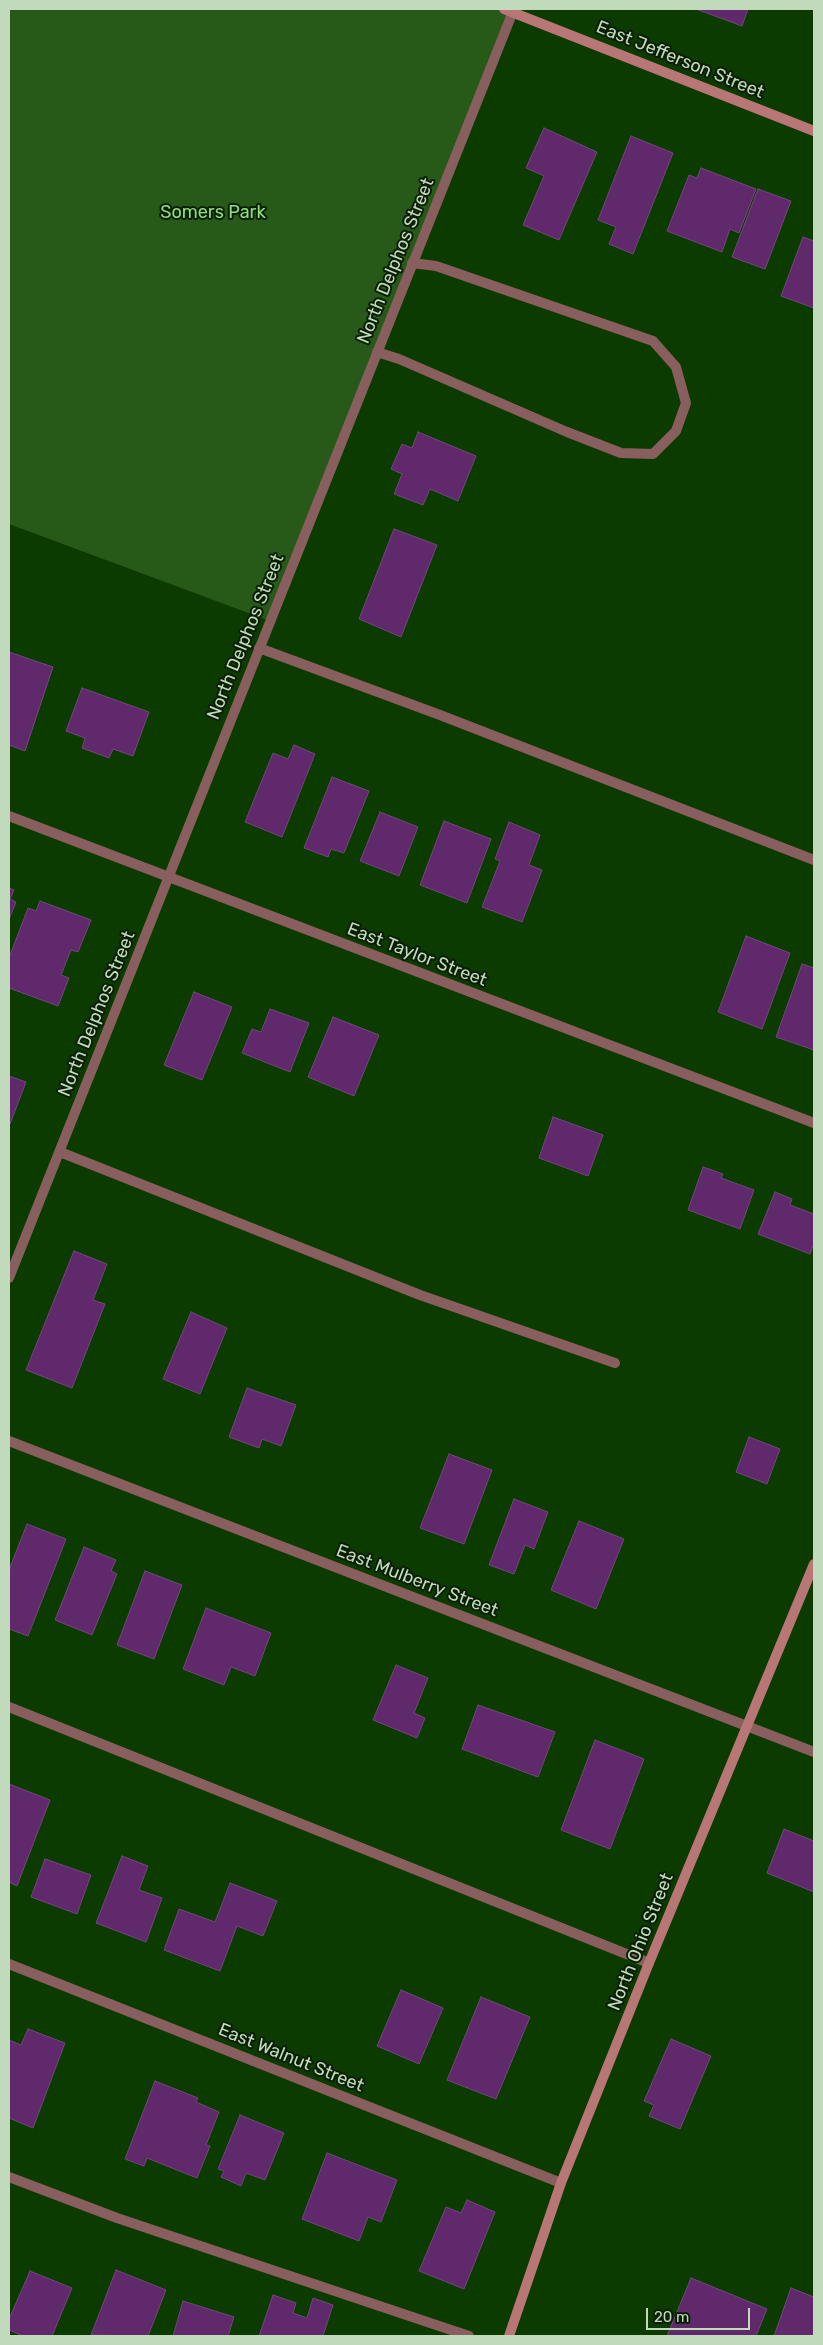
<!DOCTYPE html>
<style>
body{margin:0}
#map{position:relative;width:823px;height:2345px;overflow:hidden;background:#0c3b00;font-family:Rubik,sans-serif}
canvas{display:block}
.frame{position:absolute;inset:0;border:10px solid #c1dabb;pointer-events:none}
.scale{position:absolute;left:646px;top:2308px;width:104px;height:22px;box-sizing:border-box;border:2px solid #c1dabb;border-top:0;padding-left:6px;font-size:15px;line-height:18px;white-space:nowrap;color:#c1dabb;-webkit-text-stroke:4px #0a1e06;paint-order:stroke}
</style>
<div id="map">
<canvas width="823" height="2345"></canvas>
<div class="frame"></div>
<div class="scale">20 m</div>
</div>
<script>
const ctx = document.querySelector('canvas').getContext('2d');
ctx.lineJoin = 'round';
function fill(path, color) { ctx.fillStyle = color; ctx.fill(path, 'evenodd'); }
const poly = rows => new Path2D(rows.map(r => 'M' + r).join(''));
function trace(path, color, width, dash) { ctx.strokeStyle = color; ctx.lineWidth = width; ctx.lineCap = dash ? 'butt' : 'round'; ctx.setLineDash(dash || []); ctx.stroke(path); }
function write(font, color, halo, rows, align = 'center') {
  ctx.font = font + ' Rubik,sans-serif'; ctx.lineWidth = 4; ctx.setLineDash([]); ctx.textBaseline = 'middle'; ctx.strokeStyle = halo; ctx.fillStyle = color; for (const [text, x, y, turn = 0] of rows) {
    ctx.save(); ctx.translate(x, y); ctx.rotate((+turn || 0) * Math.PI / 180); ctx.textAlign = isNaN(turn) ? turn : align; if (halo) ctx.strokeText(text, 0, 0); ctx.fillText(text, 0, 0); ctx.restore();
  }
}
fill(poly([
 [9,9,504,9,513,12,270,621,9,524]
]), '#275a19');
const building = poly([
 [696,9,748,9,742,26,696,9],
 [544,128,597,152,559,240,523,225,544,176,526,168,544,128],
 [631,136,673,153,633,254,609,244,616,227,598,220,631,136],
 [701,168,756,189,739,233,730,229,722,252,667,231,689,175,697,178,701,168],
 [758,189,791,201,765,269,732,257,758,189],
 [803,237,814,241,814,308,781,296,803,237],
 [418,432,476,456,458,501,430,489,423,505,394,494,402,474,391,469,402,444,412,448,418,432],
 [394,529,437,545,401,637,359,619,394,529],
 [9,652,53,667,25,751,9,745,9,652],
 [82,688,149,712,133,756,113,749,109,758,82,748,85,738,66,731,82,688],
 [294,745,315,754,282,837,245,822,273,753,288,759,294,745],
 [332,777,369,791,344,853,331,849,328,857,304,848,332,777],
 [380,812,418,827,399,876,360,861,380,812],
 [444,821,491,839,467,903,420,885,444,821],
 [509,822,540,835,529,865,542,870,522,922,482,907,500,861,495,859,509,822],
 [9,888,14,890,10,899,16,902,9,919,9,888],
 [40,901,91,920,78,952,71,950,61,975,69,978,58,1006,9,988,9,958,28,908,36,911,40,901],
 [746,936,790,953,762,1029,718,1012,746,936],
 [802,964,814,968,814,1050,776,1037,802,964],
 [194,992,232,1007,202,1080,164,1065,194,992],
 [270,1009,309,1023,290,1072,242,1053,252,1029,261,1032,270,1009],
 [333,1017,379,1035,354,1096,308,1077,333,1017],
 [9,1076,26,1082,10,1124,9,1123,9,1076],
 [553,1117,603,1135,588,1176,539,1158,553,1117],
 [703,1167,723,1174,721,1178,754,1190,740,1229,688,1210,703,1167],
 [775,1192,792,1199,790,1205,814,1214,814,1243,810,1254,758,1234,775,1192],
 [74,1251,107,1264,93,1300,105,1304,72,1388,26,1370,74,1251],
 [191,1312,227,1328,200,1394,163,1379,191,1312],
 [247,1388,296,1405,281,1446,262,1439,259,1448,229,1437,247,1388],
 [749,1437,780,1449,767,1484,736,1472,749,1437],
 [449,1454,492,1470,464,1544,420,1528,449,1454],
 [514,1499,548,1512,534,1549,525,1545,514,1574,489,1565,514,1499],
 [579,1521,624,1539,596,1609,551,1590,579,1521],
 [27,1524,66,1539,28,1636,9,1629,9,1570,27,1524],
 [84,1547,116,1560,111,1571,117,1574,92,1635,55,1620,84,1547],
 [145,1571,182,1585,154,1659,117,1645,145,1571],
 [206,1608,271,1633,255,1676,231,1667,224,1685,183,1669,206,1608],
 [396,1665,428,1678,414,1713,425,1718,417,1738,373,1720,396,1665],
 [478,1705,555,1732,538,1777,462,1749,478,1705],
 [595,1740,644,1759,610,1849,561,1830,595,1740],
 [9,1784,50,1800,17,1886,9,1882,9,1784],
 [784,1829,814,1841,814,1892,767,1873,784,1829],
 [122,1856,148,1866,139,1890,162,1898,146,1942,96,1923,122,1856],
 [45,1859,91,1875,77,1914,31,1897,45,1859],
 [230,1883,277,1901,263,1936,237,1926,220,1971,164,1950,179,1909,215,1922,230,1883],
 [401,1990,443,2008,419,2064,377,2046,401,1990],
 [481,1997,530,2017,496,2099,447,2080,481,1997],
 [28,2029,65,2043,33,2128,9,2118,9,2040,21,2045,28,2029],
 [671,2039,711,2056,680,2129,649,2116,654,2105,644,2101,671,2039],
 [155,2081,198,2098,196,2102,219,2112,206,2145,210,2146,197,2178,147,2158,144,2166,125,2159,155,2081],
 [240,2115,284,2133,265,2180,246,2173,241,2186,221,2177,224,2171,218,2169,240,2115],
 [327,2153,397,2180,381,2222,368,2217,359,2241,302,2219,327,2153],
 [467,2200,495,2212,464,2289,419,2271,446,2207,461,2213,467,2200],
 [116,2270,166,2290,148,2336,91,2335,116,2270],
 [30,2271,72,2288,52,2336,23,2336,9,2330,9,2319,30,2271],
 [691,2278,767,2309,756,2336,667,2336,691,2278],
 [791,2288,814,2297,814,2336,774,2336,791,2288],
 [273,2295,296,2303,293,2313,307,2318,313,2298,333,2305,323,2336,259,2336,273,2295],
 [183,2301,234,2317,228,2336,173,2336,183,2301]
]);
fill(building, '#60296c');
trace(building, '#73467d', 1);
trace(poly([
 [377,352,399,359,567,432,621,453,653,454,676,431,686,403,676,367,653,341,436,266,412,263],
 [259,648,440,715,814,860],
 [60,1152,420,1295,615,1363],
 [9,1707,649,1963],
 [9,2177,117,2218,469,2336]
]), '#885e5e', 10);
trace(poly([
 [9,816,814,1123],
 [9,1278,514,9],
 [9,1441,814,1752],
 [9,1964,561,2183]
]), '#885e5e', 10);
trace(poly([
 [504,9,814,131],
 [509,2336,561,2183,649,1963,814,1564]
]), '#b87776', 10);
write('18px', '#c1dabb', '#0a1e06', [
 ["East Jefferson Street",680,60,22],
 ["North Delphos Street",396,261,-68],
 ["North Delphos Street",246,637,-68],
 ["East Taylor Street",417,955,21],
 ["North Delphos Street",97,1014,-68],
 ["East Mulberry Street",417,1581,21],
 ["North Ohio Street",641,1942,-68],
 ["East Walnut Street",291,2058,22]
]);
write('18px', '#90df7e', '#0a1e06', [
 ["Somers Park",213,213]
]);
</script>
